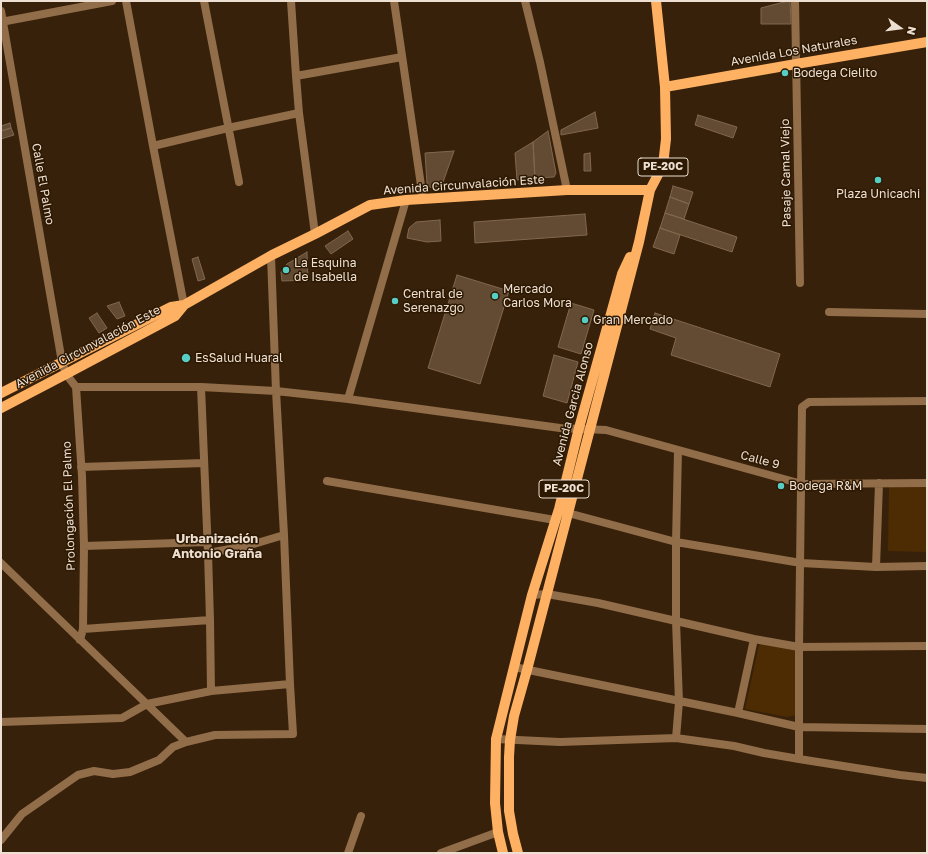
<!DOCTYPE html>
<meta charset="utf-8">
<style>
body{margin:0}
#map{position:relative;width:928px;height:854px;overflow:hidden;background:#37210a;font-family:"Golos Text",sans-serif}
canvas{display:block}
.frame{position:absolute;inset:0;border:2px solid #eddfd1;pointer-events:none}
.north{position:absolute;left:880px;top:8px;width:40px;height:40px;-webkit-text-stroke:3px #2d1802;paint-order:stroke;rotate:104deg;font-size:11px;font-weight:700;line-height:16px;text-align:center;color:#eddfd1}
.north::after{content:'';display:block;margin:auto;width:14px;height:18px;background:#eddfd1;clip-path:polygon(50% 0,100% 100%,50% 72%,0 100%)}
</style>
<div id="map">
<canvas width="928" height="854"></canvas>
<div class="frame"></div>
<div class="north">N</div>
</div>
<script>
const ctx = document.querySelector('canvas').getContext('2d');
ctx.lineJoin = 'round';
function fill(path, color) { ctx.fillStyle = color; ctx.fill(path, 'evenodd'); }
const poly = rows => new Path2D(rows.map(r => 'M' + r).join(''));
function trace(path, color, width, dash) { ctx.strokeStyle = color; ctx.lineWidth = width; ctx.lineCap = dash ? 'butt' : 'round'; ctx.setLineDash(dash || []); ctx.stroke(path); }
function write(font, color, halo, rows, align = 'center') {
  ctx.font = font + ' "Golos Text",sans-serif'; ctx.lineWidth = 3; ctx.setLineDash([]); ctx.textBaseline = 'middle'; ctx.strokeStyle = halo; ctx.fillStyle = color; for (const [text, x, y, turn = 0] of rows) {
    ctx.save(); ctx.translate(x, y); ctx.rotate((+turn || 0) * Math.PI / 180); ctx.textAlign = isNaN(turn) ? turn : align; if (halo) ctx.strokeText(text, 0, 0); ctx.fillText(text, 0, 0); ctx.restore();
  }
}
fill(poly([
 [889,484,927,485,927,552,888,551],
 [765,640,795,649,796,715,787,717,745,709,759,645]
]), '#4d2c04');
const building = poly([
 [788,1,790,1,791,24,761,24,761,8,788,1],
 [595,112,598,128,561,135,561,130,595,112],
 [698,115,737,127,733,138,695,125,698,115],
 [10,123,11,128,1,131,1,126,10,123],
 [11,128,14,135,1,139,1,131,11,128],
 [548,131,556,173,554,177,535,178,533,142,548,131],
 [533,142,535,178,517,180,515,153,533,142],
 [454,151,442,185,431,188,427,184,425,153,454,151],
 [590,153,591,171,584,171,584,154,590,153],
 [673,186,693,192,689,204,670,197,673,186],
 [670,197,689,204,684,219,665,213,670,197],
 [665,213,737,237,732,252,660,228,665,213],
 [585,214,587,235,475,243,474,222,585,214],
 [440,220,441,241,427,242,407,238,409,228,416,222,440,220],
 [660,228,680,235,674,254,653,247,660,228],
 [348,231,353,239,331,254,325,246,348,231],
 [307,252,308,280,282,281,281,272,287,264,307,252],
 [198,257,205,279,198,281,192,259,198,257],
 [457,275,509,291,480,384,428,368,457,275],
 [119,302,125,316,117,319,107,306,119,302],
 [571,303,594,310,581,354,558,347,571,303],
 [97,313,107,328,99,333,89,318,97,313],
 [655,313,780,354,770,387,671,355,676,338,650,329,655,313],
 [554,355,578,362,567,403,543,396,554,355]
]);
fill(building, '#634b33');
trace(building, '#80674e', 1);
trace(poly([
 [126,1,153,146,184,305],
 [204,1,239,182],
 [291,1,296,76,299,113,315,234],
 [394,1,423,199],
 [525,1,540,62,567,190],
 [795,1,800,283],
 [1,11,62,362,66,374,76,387,82,476,84,546,83,629,80,640],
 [1,22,112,1],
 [296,76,402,57],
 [153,146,228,128,299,113],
 [829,312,927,314],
 [76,387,201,387,276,391,348,399,560,428,606,430,802,484,927,483],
 [201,387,208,553,210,620,211,691],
 [348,399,406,200],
 [81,467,204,463],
 [327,481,555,520],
 [568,513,676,542,801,563,876,567,927,566],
 [84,546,207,542],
 [208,553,247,546,284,535],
 [1,563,186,742],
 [876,567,879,483],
 [532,595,547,594,598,603,754,639,799,647,927,646],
 [83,629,210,620],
 [514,667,738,713,799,727,927,729],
 [738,713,754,639],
 [1,722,122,718,147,704,211,691,290,684],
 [676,738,679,702,676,621,676,542,678,450],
 [496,739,560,742,676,738,734,746,764,753,799,759,900,775,927,778],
 [799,759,799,647,802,407,809,402,927,401],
 [1,840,22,814,78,775,94,771,113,774,130,772,159,760,173,747,186,742,215,735,293,734,290,684,284,535,276,391,271,256],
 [348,853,361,816],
 [441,853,498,832]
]), '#916d49', 8);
trace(poly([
 [665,87,796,64,927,42],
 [1,393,171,307,184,305],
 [1,408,66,374,175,316,184,305,272,255,315,234,370,205,406,200,567,190,650,190],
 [503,853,498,832,495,803,496,739,532,595,559,509,579,428,622,274,630,257],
 [518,853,513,834,509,811,509,757,510,740,514,716,527,670,639,242,650,190,663,165,666,139,665,87,656,1]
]), '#feb162', 10);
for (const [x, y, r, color] of [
 [785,73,4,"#56cec4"],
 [878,180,4,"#56cec4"],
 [286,270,4,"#56cec4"],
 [495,296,4,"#56cec4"],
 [395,301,4,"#56cec4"],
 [585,320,4,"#56cec4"],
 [186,358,5,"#56cec4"],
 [781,486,4,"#56cec4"]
]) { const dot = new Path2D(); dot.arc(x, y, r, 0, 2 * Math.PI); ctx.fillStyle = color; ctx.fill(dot); trace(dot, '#2d1802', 1.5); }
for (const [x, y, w] of [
 [663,167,50],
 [564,489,50]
]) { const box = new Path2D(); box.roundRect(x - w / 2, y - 9, w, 18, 3); ctx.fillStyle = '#2d1802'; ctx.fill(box); trace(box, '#eddfd1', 1); }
write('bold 11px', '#eddfd1', null, [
 ["PE-20C",663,167],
 ["PE-20C",564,489]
]);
write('12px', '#eddfd1', '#2d1802', [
 ["Avenida Los Naturales",794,51,-10],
 ["Pasaje Camal Viejo",786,173,-91],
 ["Calle El Palmo",43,184,80],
 ["Avenida Circunvalación Este",464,185,-4],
 ["Avenida Circunvalación Este",88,347,-28],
 ["Avenida Garcia Alonso",573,404,-75],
 ["Calle 9",760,460,15],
 ["Prolongación El Palmo",69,506,-92]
]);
write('12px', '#eddfd1', '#2d1802', [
 ["Bodega Cielito",793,73],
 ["Plaza Unicachi",878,194,"center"],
 ["La Esquina",294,263],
 ["de Isabella",294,277],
 ["Mercado",503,289],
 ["Carlos Mora",503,303],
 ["Central de",403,294],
 ["Serenazgo",403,308],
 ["Gran Mercado",593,320],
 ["EsSalud Huaral",195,358],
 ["Bodega R&M",789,486]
], 'left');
write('bold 13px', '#eddfd1', '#2d1802', [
 ["Urbanización",217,539],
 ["Antonio Graña",217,554]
]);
</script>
